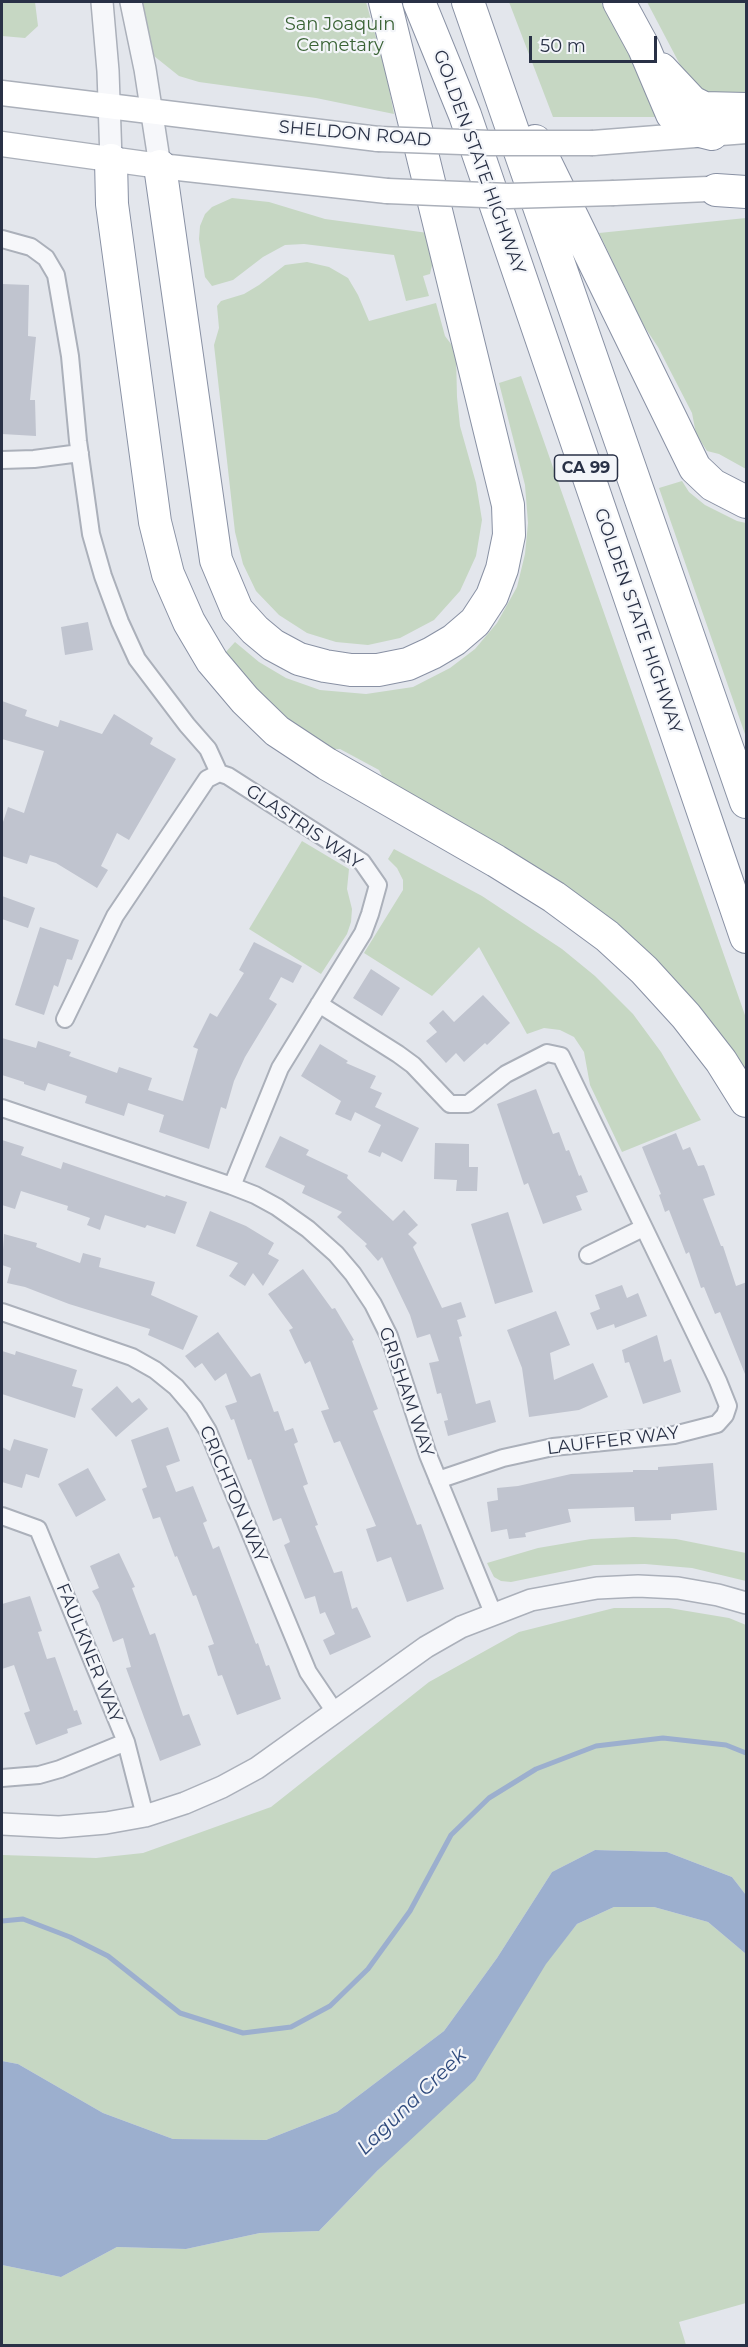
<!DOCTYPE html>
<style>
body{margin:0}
#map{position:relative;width:748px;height:2347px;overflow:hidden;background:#e3e6ec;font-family:Montserrat,sans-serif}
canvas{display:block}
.frame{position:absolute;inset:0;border:3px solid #293146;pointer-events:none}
.scale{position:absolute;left:529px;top:36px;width:128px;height:27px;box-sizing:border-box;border:3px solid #293146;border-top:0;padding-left:8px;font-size:18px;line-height:21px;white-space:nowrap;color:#293146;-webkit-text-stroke:4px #f3f5f9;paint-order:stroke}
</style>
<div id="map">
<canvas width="748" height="2347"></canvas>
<div class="frame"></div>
<div class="scale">50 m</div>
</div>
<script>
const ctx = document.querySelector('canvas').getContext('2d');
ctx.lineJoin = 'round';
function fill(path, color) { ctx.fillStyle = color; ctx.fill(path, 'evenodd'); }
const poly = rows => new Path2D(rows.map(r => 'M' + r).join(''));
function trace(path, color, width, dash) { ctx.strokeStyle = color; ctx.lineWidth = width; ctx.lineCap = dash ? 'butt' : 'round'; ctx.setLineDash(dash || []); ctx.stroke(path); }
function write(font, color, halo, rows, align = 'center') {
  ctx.font = font + ' Montserrat,sans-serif'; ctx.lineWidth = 4.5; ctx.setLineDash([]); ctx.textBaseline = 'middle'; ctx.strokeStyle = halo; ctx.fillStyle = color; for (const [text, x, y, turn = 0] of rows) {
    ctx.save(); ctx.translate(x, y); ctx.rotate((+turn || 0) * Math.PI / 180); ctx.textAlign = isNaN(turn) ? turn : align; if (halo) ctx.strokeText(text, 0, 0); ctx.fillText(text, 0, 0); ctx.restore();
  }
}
fill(poly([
 [2,2,35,2,38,26,25,38,2,36],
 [142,2,366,2,386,73,394,114,316,98,199,82,179,76,154,56,148,37],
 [509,2,601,2,661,113,657,117,553,117],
 [647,2,746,2,746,95,711,97,686,76],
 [232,198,269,202,325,219,428,233,434,257,430,274,423,276,429,296,406,301,394,255,304,244,285,245,263,257,233,280,212,286,205,277,199,239,200,226,205,214,212,207],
 [746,218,746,469,719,454,707,451,696,434,692,413,658,347,644,326,599,233],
 [307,262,329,267,348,278,358,295,369,321,436,303,445,336,454,348,456,355,457,397,460,426,476,483,482,520,476,556,460,591,434,620,400,638,368,645,336,642,307,633,279,615,256,591,243,564,235,532,214,345,219,328,217,306,221,301,244,294,259,285,285,265],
 [521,376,746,1018,746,1070,740,1072,706,1022,387,786,379,770,340,749,325,750,290,723,256,694,224,654,235,642,259,662,286,678,320,690,366,694,413,687,450,668,475,649,497,623,517,587,525,554,528,523,525,485,499,383],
 [682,481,689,492,705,505,737,521,746,523,746,737,659,488],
 [302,841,349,869,347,889,352,909,351,922,347,934,321,974,249,929],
 [394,849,482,896,562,949,595,976,633,1014,661,1052,701,1120,622,1152,590,1085,584,1052,574,1037,560,1030,544,1028,527,1034,479,947,432,996,364,953,403,890,403,880,397,868,388,859],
 [634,1537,676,1539,746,1553,746,1581,692,1568,645,1564,594,1565,511,1582,501,1581,494,1577,487,1563,538,1548,591,1539],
 [614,1608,669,1608,729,1618,746,1625,746,1895,732,1877,667,1852,595,1850,552,1872,497,1958,444,2031,337,2112,266,2140,173,2139,103,2113,18,2064,2,2061,2,1855,96,1858,143,1853,271,1807,429,1682,519,1632],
 [614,1907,654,1907,708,1922,746,1954,746,2303,679,2322,686,2345,2,2345,2,2265,61,2277,117,2247,186,2249,260,2233,319,2231,378,2170,577,1924]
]), '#c6d7c3');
fill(poly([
 [595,1850,667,1852,732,1877,746,1895,746,1954,708,1922,654,1907,614,1907,577,1924,546,1964,475,2080,378,2170,319,2231,260,2233,186,2249,117,2247,61,2277,2,2265,2,2061,18,2064,103,2113,173,2139,266,2140,337,2112,444,2031,497,1958,552,1872]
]), '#9cafce');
trace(poly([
 [2,1921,23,1919,70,1937,108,1956,180,2013,243,2033,291,2027,330,2006,368,1969,410,1911,451,1835,489,1798,536,1769,596,1746,663,1738,726,1745,746,1753]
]), '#9cafce', 5);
fill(poly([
 [2,284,29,285,28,336,36,337,30,400,35,400,36,436,2,434],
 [88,622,93,650,65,655,61,627],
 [2,701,27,710,25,716,58,727,60,720,102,734,114,714,153,738,150,744,176,759,129,840,117,833,101,866,108,870,97,888,56,863,30,855,27,864,2,856,2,825,8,807,24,813,44,751,2,739],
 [2,896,35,908,28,928,2,919],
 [40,927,79,940,72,960,67,959,58,987,54,985,44,1015,15,1005],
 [254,942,302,966,293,983,281,977,269,999,277,1004,245,1057,234,1081,226,1109,221,1107,209,1149,159,1132,164,1115,128,1103,124,1116,85,1103,87,1096,48,1083,45,1091,24,1084,24,1082,2,1075,2,1038,36,1048,38,1041,71,1052,69,1056,117,1073,119,1067,152,1078,148,1090,183,1101,198,1049,193,1047,210,1013,217,1017,244,973,239,970],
 [371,969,400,988,382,1016,353,998],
 [483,995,510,1023,487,1045,485,1043,464,1062,456,1053,446,1063,426,1041,437,1032,429,1023,443,1010,454,1022],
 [320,1044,348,1061,346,1063,376,1076,370,1088,382,1093,375,1107,419,1128,402,1162,382,1152,380,1157,368,1152,381,1125,355,1112,351,1121,335,1114,341,1101,301,1076],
 [536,1089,553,1134,559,1132,566,1151,569,1150,579,1176,581,1175,588,1192,576,1196,582,1210,543,1224,528,1183,524,1185,497,1104],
 [676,1133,683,1150,690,1147,698,1166,704,1165,707,1172,715,1195,703,1199,721,1246,723,1246,736,1286,747,1282,747,1379,720,1312,715,1314,704,1287,701,1288,689,1252,686,1254,669,1210,665,1212,659,1195,661,1194,642,1147],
 [280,1136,309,1150,306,1155,348,1175,347,1178,393,1221,404,1210,418,1225,408,1234,417,1243,413,1247,442,1308,461,1302,466,1317,457,1320,462,1336,459,1337,476,1404,490,1400,496,1422,448,1436,444,1421,448,1420,441,1393,437,1394,429,1363,439,1361,430,1334,417,1338,410,1315,382,1257,378,1261,365,1246,367,1244,337,1217,342,1212,302,1193,305,1186,265,1167],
 [2,1140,24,1147,21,1155,61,1169,63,1162,165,1197,166,1195,187,1202,175,1234,147,1225,145,1228,105,1215,100,1230,87,1225,90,1218,67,1210,68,1206,21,1191,15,1209,2,1205],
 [435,1143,469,1144,469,1167,478,1167,477,1191,456,1191,457,1180,434,1179],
 [210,1211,246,1226,274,1243,268,1254,279,1260,263,1286,253,1273,245,1286,229,1276,238,1263,196,1246],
 [508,1212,533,1292,495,1304,471,1224],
 [4,1234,37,1243,36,1247,80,1263,83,1253,101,1258,99,1267,155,1282,151,1295,198,1316,183,1350,148,1335,150,1329,69,1304,25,1287,7,1283,11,1268,2,1265],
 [303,1269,332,1309,335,1308,354,1340,352,1341,378,1409,373,1411,417,1525,421,1524,444,1589,407,1602,391,1557,377,1562,366,1529,376,1526,340,1441,334,1443,321,1411,329,1409,310,1361,305,1364,289,1330,293,1328,268,1294],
 [622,1285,627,1298,638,1293,647,1316,615,1328,614,1324,597,1330,590,1313,600,1309,595,1295],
 [556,1311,570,1345,550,1353,554,1380,593,1363,608,1397,579,1410,529,1417,522,1368,507,1330],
 [218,1332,251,1377,260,1373,274,1412,278,1411,285,1431,293,1428,298,1442,294,1444,308,1484,303,1486,318,1525,315,1526,334,1573,342,1571,352,1609,357,1607,371,1637,330,1655,323,1640,335,1634,325,1612,320,1614,315,1596,305,1599,284,1545,290,1542,281,1518,273,1521,251,1459,248,1460,234,1419,231,1420,225,1406,237,1402,226,1373,215,1381,202,1363,195,1368,185,1356],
 [657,1335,664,1362,671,1359,681,1392,643,1404,629,1362,625,1363,622,1350],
 [2,1351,15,1355,16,1351,77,1370,72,1386,83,1389,75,1418,2,1394],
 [117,1386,132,1403,139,1398,148,1409,116,1437,91,1409],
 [168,1427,180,1461,166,1466,176,1492,193,1486,207,1521,203,1523,213,1549,219,1546,256,1644,258,1643,266,1666,269,1665,281,1699,237,1715,222,1675,218,1676,208,1646,214,1644,196,1595,193,1596,177,1556,175,1557,160,1517,153,1519,142,1489,147,1487,131,1440],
 [14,1439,48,1449,39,1478,26,1474,22,1488,2,1482,2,1447,10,1451],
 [713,1463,717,1510,671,1514,671,1520,635,1521,634,1507,568,1509,571,1522,525,1533,526,1537,509,1539,507,1529,491,1532,487,1502,498,1500,497,1488,518,1486,571,1474,633,1472,633,1470,658,1470,658,1467],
 [88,1468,106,1500,76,1517,58,1484],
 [119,1553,135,1587,132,1588,150,1635,155,1633,183,1716,189,1714,201,1745,160,1761,126,1668,131,1667,123,1638,113,1642,99,1603,92,1591,99,1588,90,1566],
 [30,1596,42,1631,38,1632,47,1659,55,1657,74,1711,77,1710,82,1724,67,1729,68,1733,36,1745,24,1713,30,1711,14,1665,2,1669,2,1604]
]), '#c0c4cf');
const minor = poly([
 [2,239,31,247,46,258,56,275,70,356,78,441,91,534,103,576,120,622,137,659,187,725,208,749,219,773],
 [2,460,34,459,80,453],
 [319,1004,398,1054,413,1065,450,1104,468,1104,506,1074,547,1053,561,1056,718,1381,728,1406,725,1415,717,1424,674,1435,553,1447,503,1458,438,1480],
 [65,1019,115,916,207,779,219,773,228,776,362,862,378,885,370,914,363,933,280,1068,232,1186],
 [2,1108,232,1186,255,1195,277,1207,308,1229,336,1254,353,1274,373,1304,389,1336,428,1455,493,1613],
 [588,1255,643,1228],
 [2,1312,132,1357,155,1370,176,1387,194,1408,208,1431,308,1672,335,1712],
 [2,1516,38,1529,126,1742,145,1816],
 [2,1778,39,1775,60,1769,126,1742]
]);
const tertiary = poly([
 [102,2,108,71,111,160],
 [131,2,145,69,160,166],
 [2,1824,59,1827,106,1823,145,1816,185,1803,222,1787,257,1768,426,1647,461,1627,531,1600,597,1588,638,1586,678,1588,718,1595,746,1603]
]);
const secondary = poly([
 [2,93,378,139],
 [593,143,746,131],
 [2,144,160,166,387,191],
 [614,193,732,188]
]);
const motorway = poly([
 [419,2,465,115,746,937],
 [468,2,746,802],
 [619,2,644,48,672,114,680,124,692,129,712,134],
 [661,69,692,102,704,108,746,109],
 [535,141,695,468,713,485,746,502],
 [111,160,112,204,155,522,168,574,189,622,212,661,245,700,277,731,327,764,496,861,554,897,607,936,644,970,686,1016,721,1061,746,1101],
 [160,166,216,560,237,610,255,630,273,645,299,659,325,666,351,670,378,670,408,664,432,653,454,640,475,622,492,596,502,569,509,535,508,505,385,2],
 [716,190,746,192]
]);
trace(minor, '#abb0ba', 20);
trace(tertiary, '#abb0ba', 24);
trace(secondary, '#abb0ba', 27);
trace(motorway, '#8991a4', 34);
trace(minor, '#f6f7fa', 16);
trace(tertiary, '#f6f7fa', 21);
trace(secondary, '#fff', 24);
trace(motorway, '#fff', 32);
const secondaryBridge = poly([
 [378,139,490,143,593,143],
 [387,191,508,196,614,193]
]);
trace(secondaryBridge, '#abb0ba', 27, []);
trace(secondaryBridge, '#fff', 24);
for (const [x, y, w] of [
 [586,468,63]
]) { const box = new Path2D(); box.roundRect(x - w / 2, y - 13, w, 26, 4.5); ctx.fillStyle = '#f3f5f9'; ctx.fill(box); trace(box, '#293146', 1.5); }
write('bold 16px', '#293146', null, [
 ["CA 99",586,468]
]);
write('18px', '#3a6335', '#f3f5f9', [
 ["San Joaquin",340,25],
 ["Cemetary",340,46]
]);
write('18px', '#293146', '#f3f5f9', [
 ["SHELDON ROAD",355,134,5],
 ["GOLDEN STATE HIGHWAY",479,162,70],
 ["GOLDEN STATE HIGHWAY",638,621,71],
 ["GLASTRIS WAY",304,827,34],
 ["GRISHAM WAY",406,1392,71],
 ["LAUFFER WAY",613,1441,-7],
 ["CRICHTON WAY",233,1494,67],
 ["FAULKNER WAY",89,1653,68]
]);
write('italic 20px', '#304b7d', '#f3f5f9', [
 ["Laguna Creek",412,2102,-44]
]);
</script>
